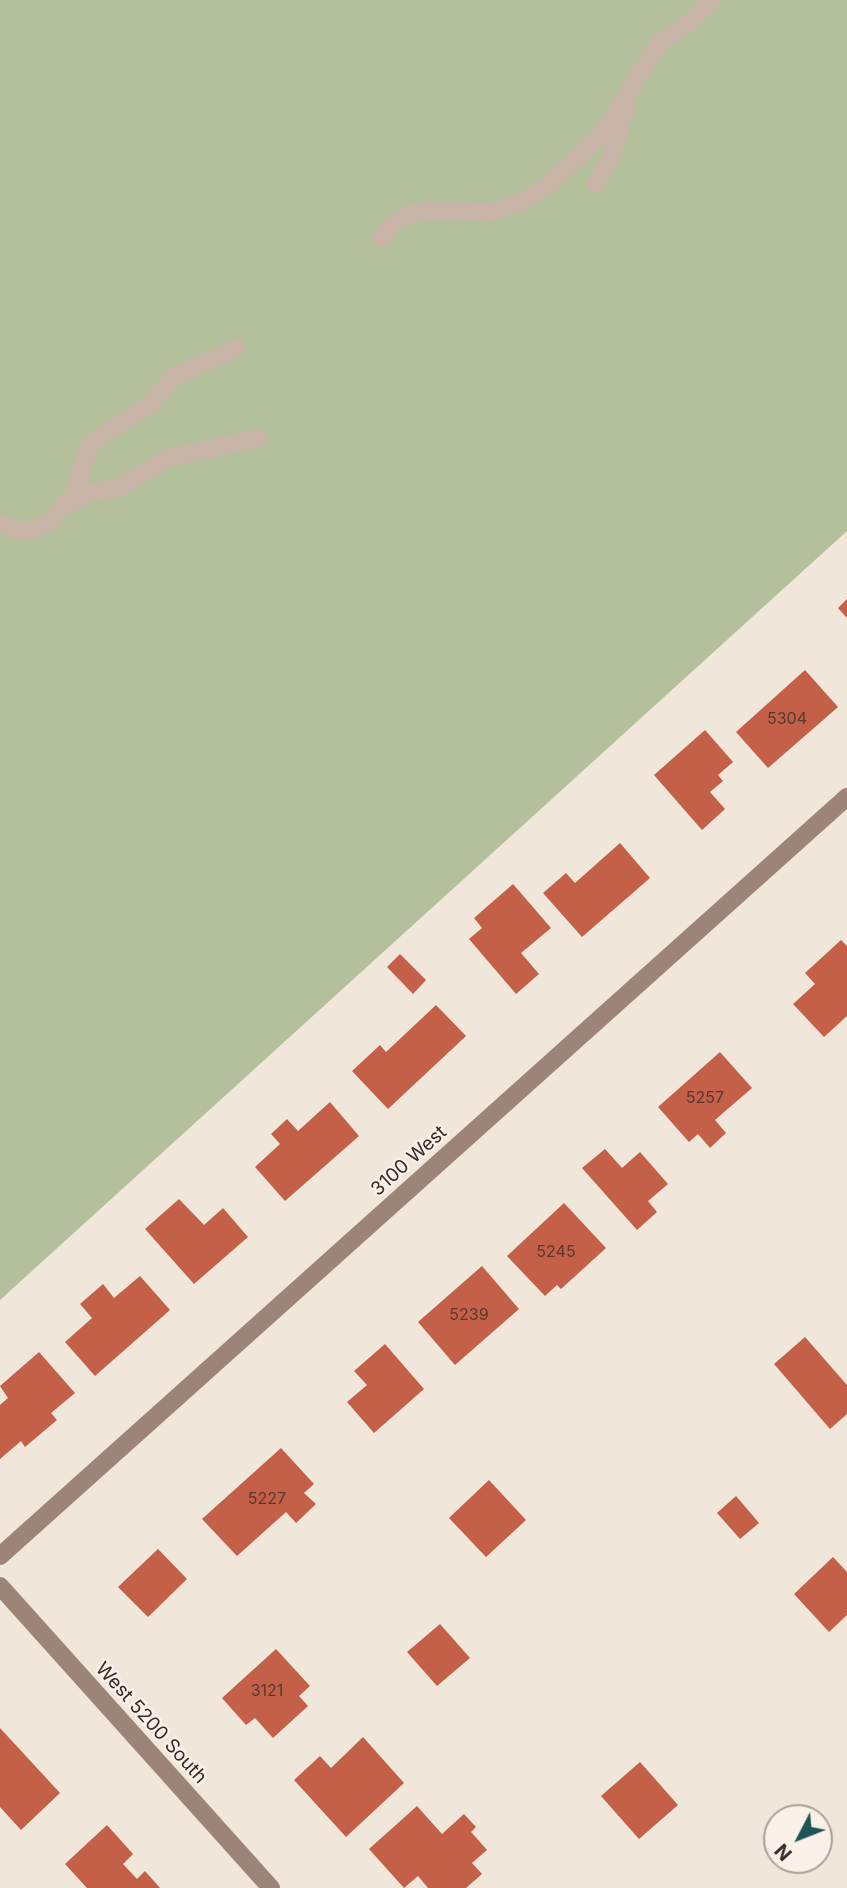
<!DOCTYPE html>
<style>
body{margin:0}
#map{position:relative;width:847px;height:1888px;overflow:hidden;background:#f1e6da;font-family:Inter,sans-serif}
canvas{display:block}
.north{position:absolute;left:763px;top:1804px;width:70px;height:70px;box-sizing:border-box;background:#f9f0e7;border:2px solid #aba19a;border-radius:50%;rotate:228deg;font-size:19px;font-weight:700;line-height:28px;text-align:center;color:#352b27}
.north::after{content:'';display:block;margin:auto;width:24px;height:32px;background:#1e5455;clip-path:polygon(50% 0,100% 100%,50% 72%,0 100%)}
</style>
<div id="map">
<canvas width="847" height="1888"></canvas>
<div class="north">N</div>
</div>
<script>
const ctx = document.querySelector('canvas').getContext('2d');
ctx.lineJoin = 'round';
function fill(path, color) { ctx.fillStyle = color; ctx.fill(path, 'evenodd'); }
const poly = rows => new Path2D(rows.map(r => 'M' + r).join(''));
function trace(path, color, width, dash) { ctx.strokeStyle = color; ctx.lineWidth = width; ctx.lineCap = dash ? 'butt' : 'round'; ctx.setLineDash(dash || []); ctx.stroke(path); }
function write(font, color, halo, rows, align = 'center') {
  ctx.font = font + ' Inter,sans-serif'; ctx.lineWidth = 5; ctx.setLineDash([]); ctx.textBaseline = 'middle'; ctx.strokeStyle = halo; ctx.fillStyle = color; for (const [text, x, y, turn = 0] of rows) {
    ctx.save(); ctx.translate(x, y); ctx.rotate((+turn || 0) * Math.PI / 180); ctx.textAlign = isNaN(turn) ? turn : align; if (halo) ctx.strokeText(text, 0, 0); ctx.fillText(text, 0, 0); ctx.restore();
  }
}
fill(poly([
 [0,0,847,0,847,531,0,1300]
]), '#b4bf9b');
fill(poly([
 [847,599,847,618,838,608],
 [805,670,838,707,768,768,736,732],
 [705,730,733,762,718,775,723,781,710,792,725,809,702,830,654,775],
 [620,843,650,878,582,937,543,893,566,873,575,883],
 [513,884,551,928,521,953,539,974,516,994,469,939,482,928,474,918],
 [841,940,847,946,847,1016,824,1037,793,1004,815,984,805,973],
 [400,954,426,980,413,994,387,967],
 [436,1005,466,1036,388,1109,352,1071,380,1045,386,1052],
 [720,1052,752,1088,715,1120,726,1133,710,1148,698,1134,689,1142,658,1107],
 [330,1102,359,1136,285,1201,255,1167,280,1144,271,1134,287,1119,298,1131],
 [605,1149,622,1168,640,1152,668,1184,648,1201,657,1212,637,1230,582,1168],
 [179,1199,204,1225,223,1208,248,1237,194,1284,145,1229],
 [564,1203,606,1248,561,1289,557,1285,545,1296,507,1256],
 [482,1266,519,1309,455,1365,418,1322],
 [140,1276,170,1310,95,1376,65,1342,92,1318,80,1304,103,1284,114,1298],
 [805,1337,847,1385,847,1414,830,1429,774,1364],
 [385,1344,424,1389,374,1433,347,1402,367,1385,354,1371],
 [39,1352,75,1393,51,1413,57,1420,25,1447,21,1441,0,1459,0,1405,8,1398,0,1386],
 [281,1448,314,1484,304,1493,316,1504,296,1523,286,1512,237,1556,202,1519],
 [489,1480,526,1520,486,1557,449,1518],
 [736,1496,759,1523,740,1539,717,1513],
 [158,1549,187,1579,148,1617,118,1587],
 [833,1557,847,1572,847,1615,829,1632,794,1594],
 [440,1624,470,1658,437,1686,407,1652],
 [276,1649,310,1686,299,1696,308,1706,273,1738,255,1718,246,1725,222,1698],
 [0,1728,60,1793,21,1830,0,1807],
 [363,1737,404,1783,346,1837,294,1780,320,1756,331,1768],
 [640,1762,678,1805,639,1839,601,1796],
 [417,1806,442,1834,464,1814,476,1827,471,1832,487,1850,472,1863,482,1874,466,1888,428,1888,418,1876,404,1888,369,1849],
 [107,1825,133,1854,123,1864,137,1879,145,1871,160,1888,87,1888,65,1864]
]), '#c36047');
trace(poly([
 [596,183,610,160,626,109],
 [381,238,394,223,409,214,427,211,491,212,520,203,548,185,602,134,659,43,690,22,712,0],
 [66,505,88,493,118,488,168,458,258,438],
 [0,524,25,531,48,524,73,494,89,448,95,440,151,404,173,377,236,348]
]), '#c9b5a7', 18);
trace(poly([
 [0,1556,847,797],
 [0,1586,271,1888]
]), '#9c8478', 18);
write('16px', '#58382f', null, [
 ["5304",787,719],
 ["5257",705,1098],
 ["5245",556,1252],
 ["5239",469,1315],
 ["5227",267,1499],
 ["3121",267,1691]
]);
write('19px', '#352b27', '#f9f0e7', [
 ["3100 West",409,1161,-42],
 ["West 5200 South",151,1723,48]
]);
</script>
